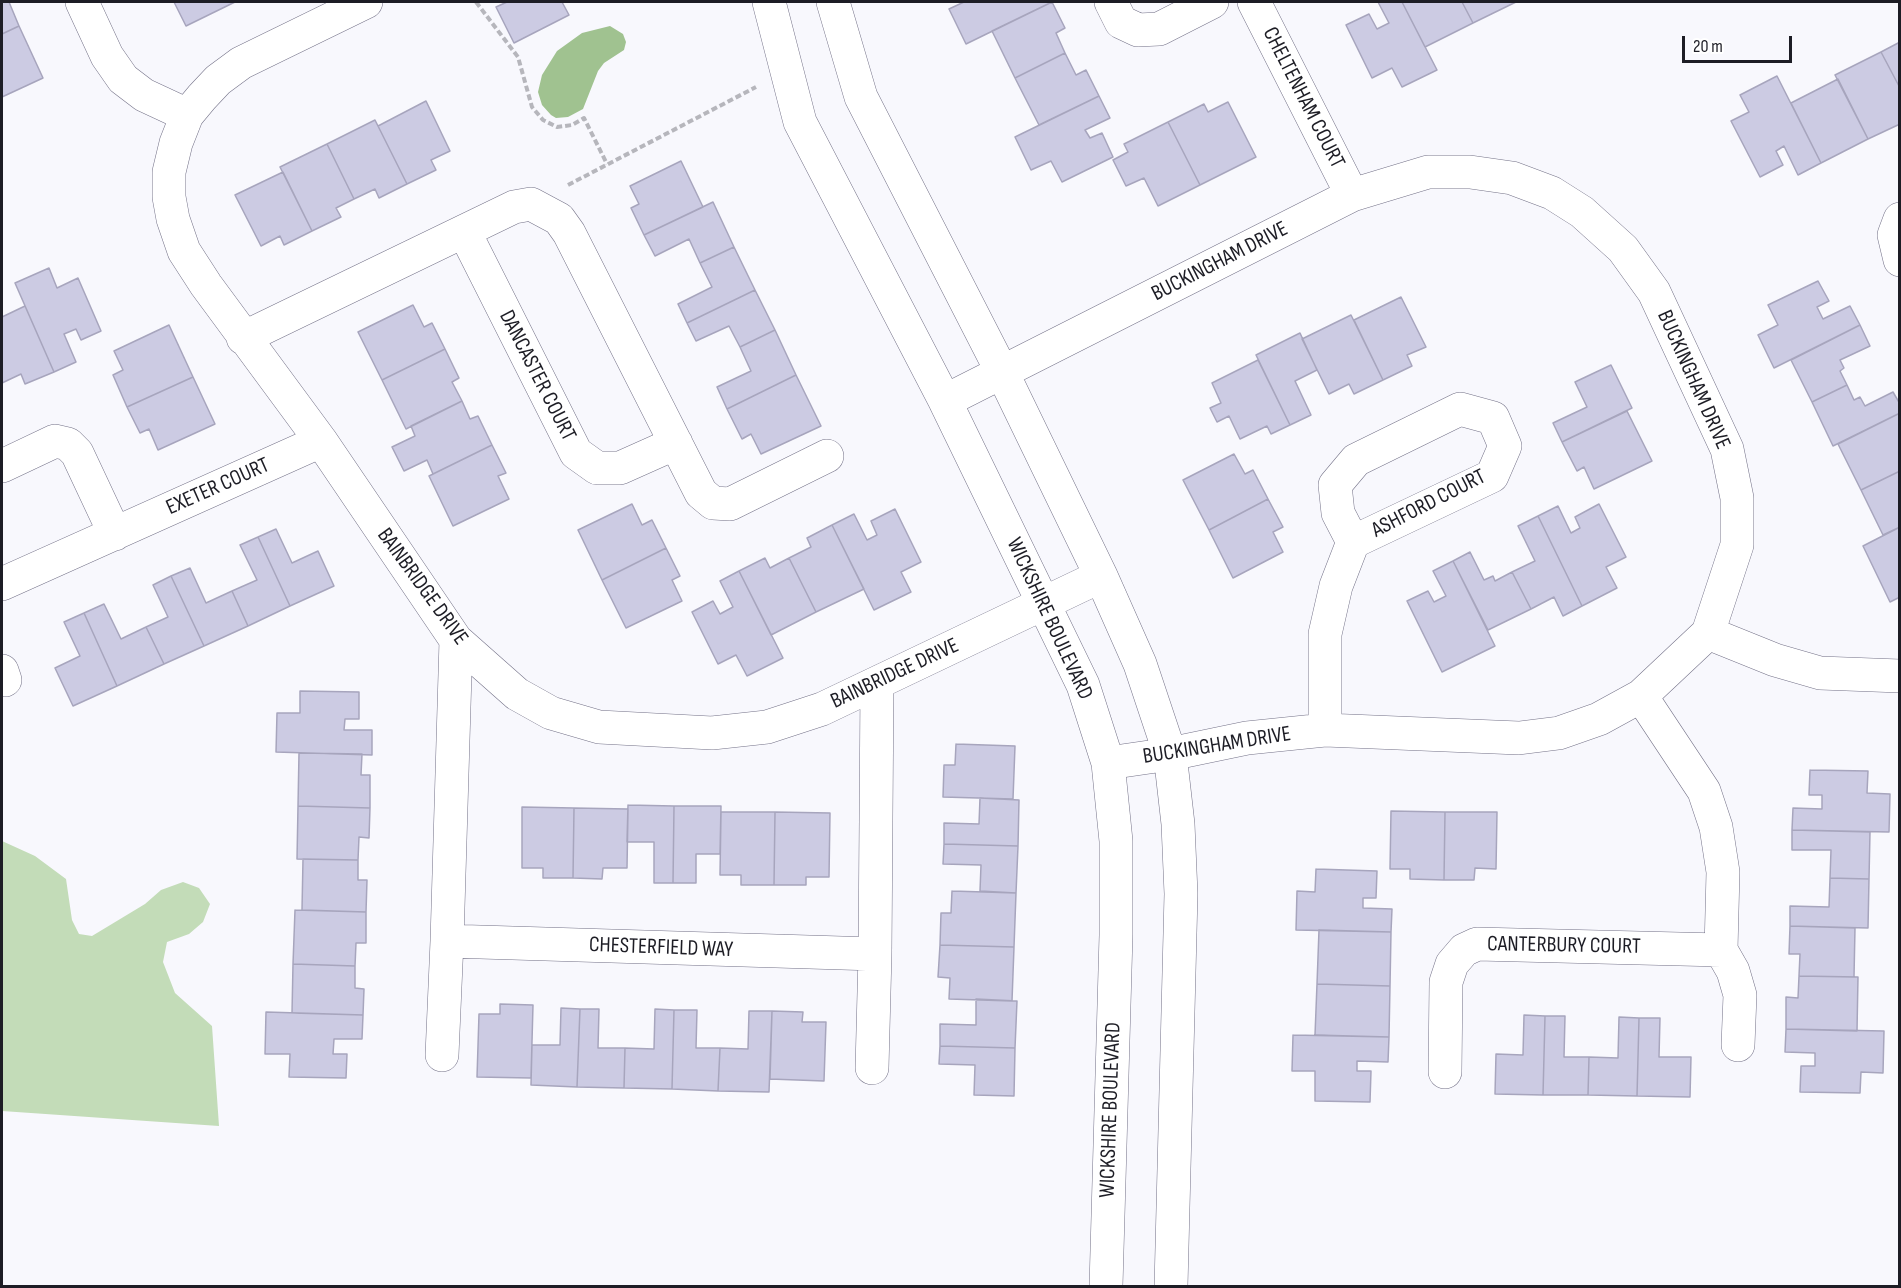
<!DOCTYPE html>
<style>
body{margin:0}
#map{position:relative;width:1901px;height:1288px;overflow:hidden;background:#f8f8fd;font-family:"Sofia Sans Condensed",sans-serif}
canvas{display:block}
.frame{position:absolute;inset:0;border:3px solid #1d1d25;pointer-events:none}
.scale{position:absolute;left:1682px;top:36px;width:110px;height:27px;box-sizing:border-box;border:3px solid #1d1d25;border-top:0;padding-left:8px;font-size:18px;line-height:21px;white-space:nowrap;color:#1d1d25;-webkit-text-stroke:4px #fff;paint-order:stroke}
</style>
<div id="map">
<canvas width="1901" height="1288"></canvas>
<div class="frame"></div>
<div class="scale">20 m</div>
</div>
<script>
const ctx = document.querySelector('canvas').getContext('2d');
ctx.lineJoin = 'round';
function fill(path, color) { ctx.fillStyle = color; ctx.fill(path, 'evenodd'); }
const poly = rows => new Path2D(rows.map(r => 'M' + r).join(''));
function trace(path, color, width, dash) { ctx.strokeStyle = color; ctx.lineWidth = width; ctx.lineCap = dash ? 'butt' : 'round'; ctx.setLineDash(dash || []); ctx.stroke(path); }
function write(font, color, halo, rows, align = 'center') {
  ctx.font = font + ' "Sofia Sans Condensed",sans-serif'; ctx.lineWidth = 6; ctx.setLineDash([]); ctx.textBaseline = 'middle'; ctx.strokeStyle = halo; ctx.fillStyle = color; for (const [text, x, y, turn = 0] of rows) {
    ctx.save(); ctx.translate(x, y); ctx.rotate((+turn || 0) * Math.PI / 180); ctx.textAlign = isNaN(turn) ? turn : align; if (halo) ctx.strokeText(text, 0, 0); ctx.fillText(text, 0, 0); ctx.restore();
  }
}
fill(poly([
 [2,841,35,856,66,879,72,920,79,934,92,936,145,904,161,890,183,882,199,888,210,904,203,922,189,934,167,942,163,962,175,993,212,1026,219,1126,2,1111]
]), '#c3dcb8');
fill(poly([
 [610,26,623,34,626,42,624,50,604,63,598,71,583,109,568,117,556,118,551,115,542,105,538,92,542,75,557,51,582,33]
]), '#a0c290');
const building = poly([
 [2,2,9,2,19,26,2,34,2,2],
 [174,2,235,2,186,26,174,2],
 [507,2,562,2,569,15,514,43,496,7,507,2],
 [964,2,1052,2,966,44,949,9,964,2],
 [1052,2,1065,28,1056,33,1065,53,1015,78,992,31,1052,2],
 [1378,2,1402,2,1437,70,1402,87,1392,68,1372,78,1346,25,1369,14,1377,29,1389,23,1378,2],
 [1402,2,1462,2,1473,23,1425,47,1402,2],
 [1462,2,1516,2,1473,23,1462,2],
 [19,26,43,78,2,97,2,34,19,26],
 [1900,42,1900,88,1881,52,1900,42],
 [1881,52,1900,88,1900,124,1868,139,1835,75,1881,52],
 [1065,53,1076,75,1086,70,1099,96,1039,125,1015,78,1065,53],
 [1777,76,1821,163,1798,175,1784,146,1776,151,1783,165,1760,177,1731,121,1749,112,1740,95,1777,76],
 [1838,79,1868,139,1821,163,1791,103,1838,79],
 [1099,96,1110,118,1085,130,1090,138,1102,133,1113,157,1062,182,1051,161,1031,170,1015,137,1099,96],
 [426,101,450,151,431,160,436,170,407,184,378,126,426,101],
 [1228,102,1256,157,1200,185,1168,122,1204,104,1208,112,1228,102],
 [375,120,407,184,379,198,375,189,354,199,327,144,375,120],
 [1168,122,1200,185,1158,206,1144,178,1126,186,1113,160,1128,152,1124,144,1168,122],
 [327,144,354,199,336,208,341,217,312,231,280,167,327,144],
 [681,161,703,207,644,235,631,208,639,204,630,186,681,161],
 [283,172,312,231,284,245,280,236,261,246,235,195,283,172],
 [713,202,734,247,700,263,689,239,655,256,644,235,713,202],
 [734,247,755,290,687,323,678,304,712,287,700,263,734,247],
 [49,268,57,288,78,278,101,331,81,340,76,329,64,334,76,362,54,372,15,283,49,268],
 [1818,281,1829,301,1817,307,1823,319,1850,306,1860,325,1774,368,1758,335,1778,325,1768,305,1818,281],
 [755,290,775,330,740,347,729,326,696,341,687,323,755,290],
 [1401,297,1426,347,1407,355,1412,366,1383,380,1354,320,1401,297],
 [413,305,424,327,432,323,445,349,382,380,358,332,413,305],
 [25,306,54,372,25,384,21,374,2,383,2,317,25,306],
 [1351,315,1383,380,1354,394,1349,384,1329,394,1302,339,1351,315],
 [169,325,193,377,127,407,113,375,123,370,114,351,169,325],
 [1860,325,1870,346,1840,360,1844,368,1840,371,1847,385,1812,402,1791,360,1860,325],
 [775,330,796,375,727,409,717,387,751,371,740,347,775,330],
 [1300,333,1317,370,1295,381,1311,415,1290,425,1256,355,1300,333],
 [445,349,459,378,452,382,462,401,406,429,382,380,445,349],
 [1258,360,1290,425,1271,434,1267,426,1240,439,1229,416,1217,422,1210,408,1221,403,1212,383,1258,360],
 [1611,365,1632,408,1562,442,1553,423,1587,407,1575,382,1611,365],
 [796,375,821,426,761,454,751,434,742,439,727,409,796,375],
 [193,377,215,424,158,450,149,429,140,433,127,407,193,377],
 [1847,385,1854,400,1860,397,1865,406,1893,392,1900,404,1900,413,1833,446,1812,402,1847,385],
 [462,401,470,419,478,416,492,445,433,474,427,460,404,471,392,447,415,436,411,426,462,401],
 [1627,411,1652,461,1594,489,1584,467,1577,471,1562,442,1627,411],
 [1900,413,1900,471,1861,490,1838,444,1900,413],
 [492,445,506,473,498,476,509,499,453,526,429,476,492,445],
 [1234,454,1245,474,1253,470,1268,499,1209,530,1183,480,1234,454],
 [1900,471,1900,527,1883,535,1861,490,1900,471],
 [1268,499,1283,527,1273,532,1283,552,1233,578,1209,530,1268,499],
 [632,504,642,525,652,520,666,548,602,580,578,530,632,504],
 [1599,504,1626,557,1606,567,1617,588,1582,606,1538,516,1558,506,1571,533,1580,528,1575,517,1599,504],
 [895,509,921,562,901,572,911,592,874,610,832,525,854,514,867,540,877,535,871,521,895,509],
 [1538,516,1582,606,1563,616,1554,597,1531,609,1512,572,1535,561,1518,526,1538,516],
 [832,525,864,589,816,612,789,558,811,547,807,538,832,525],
 [1900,527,1900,597,1890,602,1863,546,1900,527],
 [276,529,292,563,318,551,334,586,290,606,258,537,276,529],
 [258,537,290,606,248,626,232,591,257,580,240,545,258,537],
 [666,548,680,576,672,580,682,601,626,628,602,580,666,548],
 [1470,552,1484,580,1493,576,1495,581,1512,572,1531,609,1488,630,1453,561,1470,552],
 [765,558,770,568,789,558,816,612,771,635,739,571,765,558],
 [1453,561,1495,646,1442,672,1407,601,1428,591,1434,602,1446,596,1433,571,1453,561],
 [190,568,206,603,232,591,248,626,204,646,171,576,190,568],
 [739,571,783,658,747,676,736,655,718,664,692,612,713,601,720,614,733,607,720,581,739,571],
 [171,576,204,646,164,664,146,627,168,617,153,585,171,576],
 [104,604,121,639,146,627,164,664,117,686,84,613,104,604],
 [84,613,117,686,73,706,55,668,80,656,64,622,84,613],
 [300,691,359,692,359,719,345,719,344,730,372,730,372,755,276,752,277,713,300,713,300,691],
 [956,744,1015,746,1013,799,943,797,944,765,955,765,956,744],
 [299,753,362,754,361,775,370,775,370,808,298,806,299,753],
 [1810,770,1868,771,1867,793,1890,794,1889,832,1792,830,1793,808,1822,809,1822,795,1809,795,1810,770],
 [980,798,1019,800,1018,846,944,844,944,823,979,824,980,798],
 [628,805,674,806,673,883,654,883,654,842,627,842,628,805],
 [298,806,370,808,369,838,359,837,358,860,297,859,298,806],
 [674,806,721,806,720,854,696,854,696,883,673,883,674,806],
 [522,807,574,808,573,878,543,878,543,868,522,868,522,807],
 [574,808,628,809,627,868,603,868,602,879,573,878,574,808],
 [1391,811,1445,812,1444,880,1410,879,1410,869,1390,869,1391,811],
 [721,812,775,812,774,885,741,885,741,875,720,875,721,812],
 [775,812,830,813,829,877,806,877,806,885,774,885,775,812],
 [1445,812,1497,812,1496,869,1475,868,1474,880,1444,880,1445,812],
 [1792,830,1870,832,1869,879,1830,878,1831,850,1792,850,1792,830],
 [944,844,1018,846,1016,893,980,891,981,865,943,864,944,844],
 [303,859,358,860,358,880,367,880,366,912,302,910,303,859],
 [1316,869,1377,871,1376,898,1363,898,1363,908,1392,909,1391,932,1296,930,1297,891,1315,892,1316,869],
 [1830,878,1869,879,1868,928,1790,926,1790,906,1829,907,1830,878],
 [952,891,1016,893,1014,947,940,945,941,913,951,913,952,891],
 [295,910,366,912,366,943,356,943,355,966,293,964,295,910],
 [1790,926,1855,928,1854,977,1799,976,1800,954,1789,954,1790,926],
 [1319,930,1391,932,1390,986,1317,984,1319,930],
 [940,945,1014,947,1012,1001,949,999,950,978,938,977,940,945],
 [293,964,355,966,355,988,364,989,363,1015,292,1013,293,964],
 [1799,976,1858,977,1857,1031,1786,1029,1786,997,1798,998,1799,976],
 [1317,984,1390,986,1389,1037,1315,1035,1317,984],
 [976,999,1017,1001,1015,1048,940,1046,940,1024,976,1025,976,999],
 [500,1004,533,1005,531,1078,477,1077,479,1014,500,1014,500,1004],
 [561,1008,580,1009,577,1087,531,1085,532,1045,560,1045,561,1008],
 [580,1009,599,1009,598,1048,625,1048,624,1088,577,1087,580,1009],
 [655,1009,674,1010,672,1089,624,1088,625,1048,654,1049,655,1009],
 [674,1010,697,1010,696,1048,720,1048,718,1091,672,1089,674,1010],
 [749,1011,772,1011,769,1092,718,1091,720,1048,748,1049,749,1011],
 [772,1011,803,1012,802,1022,826,1022,824,1081,770,1079,772,1011],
 [266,1012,363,1015,362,1039,334,1039,333,1054,347,1054,346,1078,289,1077,290,1054,265,1054,266,1012],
 [1524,1015,1545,1016,1543,1095,1495,1094,1496,1054,1523,1055,1524,1015],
 [1545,1016,1565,1016,1564,1057,1589,1057,1588,1095,1543,1095,1545,1016],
 [1619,1017,1639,1018,1637,1096,1588,1095,1589,1057,1618,1058,1619,1017],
 [1639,1018,1660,1018,1659,1057,1691,1057,1690,1097,1637,1096,1639,1018],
 [1786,1029,1884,1031,1883,1073,1861,1072,1860,1093,1800,1092,1801,1066,1815,1066,1815,1053,1785,1052,1786,1029],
 [1293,1035,1389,1037,1388,1062,1357,1061,1357,1071,1371,1071,1370,1102,1315,1101,1315,1071,1292,1071,1293,1035],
 [940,1046,1015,1048,1014,1096,974,1095,975,1065,939,1064,940,1046]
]);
fill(building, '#cccbe3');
trace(building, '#a7a5bd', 1.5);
const street = poly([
 [82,2,107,56,123,79,144,95,187,115],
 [366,2,241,63,218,80,202,97,187,115,176,143,169,172,169,197,173,219,184,251,206,285,321,441,456,640,517,694,551,713,599,727,712,733,767,727,822,709,1101,576],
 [769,2,800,122,945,401,1083,685,1108,763,1116,841,1116,935,1106,1286],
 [833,2,861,97,1002,372,1101,576,1140,664,1170,754,1178,824,1181,894,1171,1286],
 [1111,2,1121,22,1138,30,1159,29,1212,2],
 [1254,2,1352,195],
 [1900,219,1894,235,1900,260],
 [465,233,576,453,597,468,620,468,676,443],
 [243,338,514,207,531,204,559,219,569,233,701,493,713,503,730,504,827,456],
 [945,401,1352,195,1428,172,1470,172,1512,178,1552,193,1582,212,1623,249,1654,292,1727,449,1737,498,1737,545,1708,633,1641,696,1599,719,1559,733,1519,738,1325,730,1247,738,1170,754,1108,763],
 [2,466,55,441,68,444,77,453,115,534],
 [2,584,321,441],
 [1708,633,1775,660,1820,673,1900,676],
 [456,640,447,941,875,954,877,683],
 [2,671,5,680],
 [1325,730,1325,634,1336,586,1353,542,1492,476,1505,446,1493,418,1460,409,1356,460,1335,485,1338,513,1353,542],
 [1721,950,1733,971,1740,995,1738,1045],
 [442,1055,447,941],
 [872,1068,875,954],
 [1445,1072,1446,982,1452,964,1464,950,1477,944,1721,950,1723,872,1716,827,1704,791,1641,696]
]);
trace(street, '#747288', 34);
trace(poly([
 [476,2,518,57,532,107,543,120,557,127,572,125,584,118,607,164],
 [568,185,756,87]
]), '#b6b6bc', 4, [6, 3]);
trace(street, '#fff', 33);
write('22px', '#1d1d25', '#fff', [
 ["CHELTENHAM COURT",1303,98,63],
 ["BUCKINGHAM DRIVE",1220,262,-27],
 ["DANCASTER COURT",537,376,63],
 ["BUCKINGHAM DRIVE",1693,380,66],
 ["EXETER COURT",218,487,-24],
 ["ASHFORD COURT",1429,504,-27],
 ["BAINBRIDGE DRIVE",422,587,54],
 ["WICKSHIRE BOULEVARD",1049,619,65],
 ["BAINBRIDGE DRIVE",895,674,-25],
 ["BUCKINGHAM DRIVE",1217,746,-9],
 ["CANTERBURY COURT",1564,946,1],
 ["CHESTERFIELD WAY",661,948,2],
 ["WICKSHIRE BOULEVARD",1111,1110,-88]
]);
</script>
